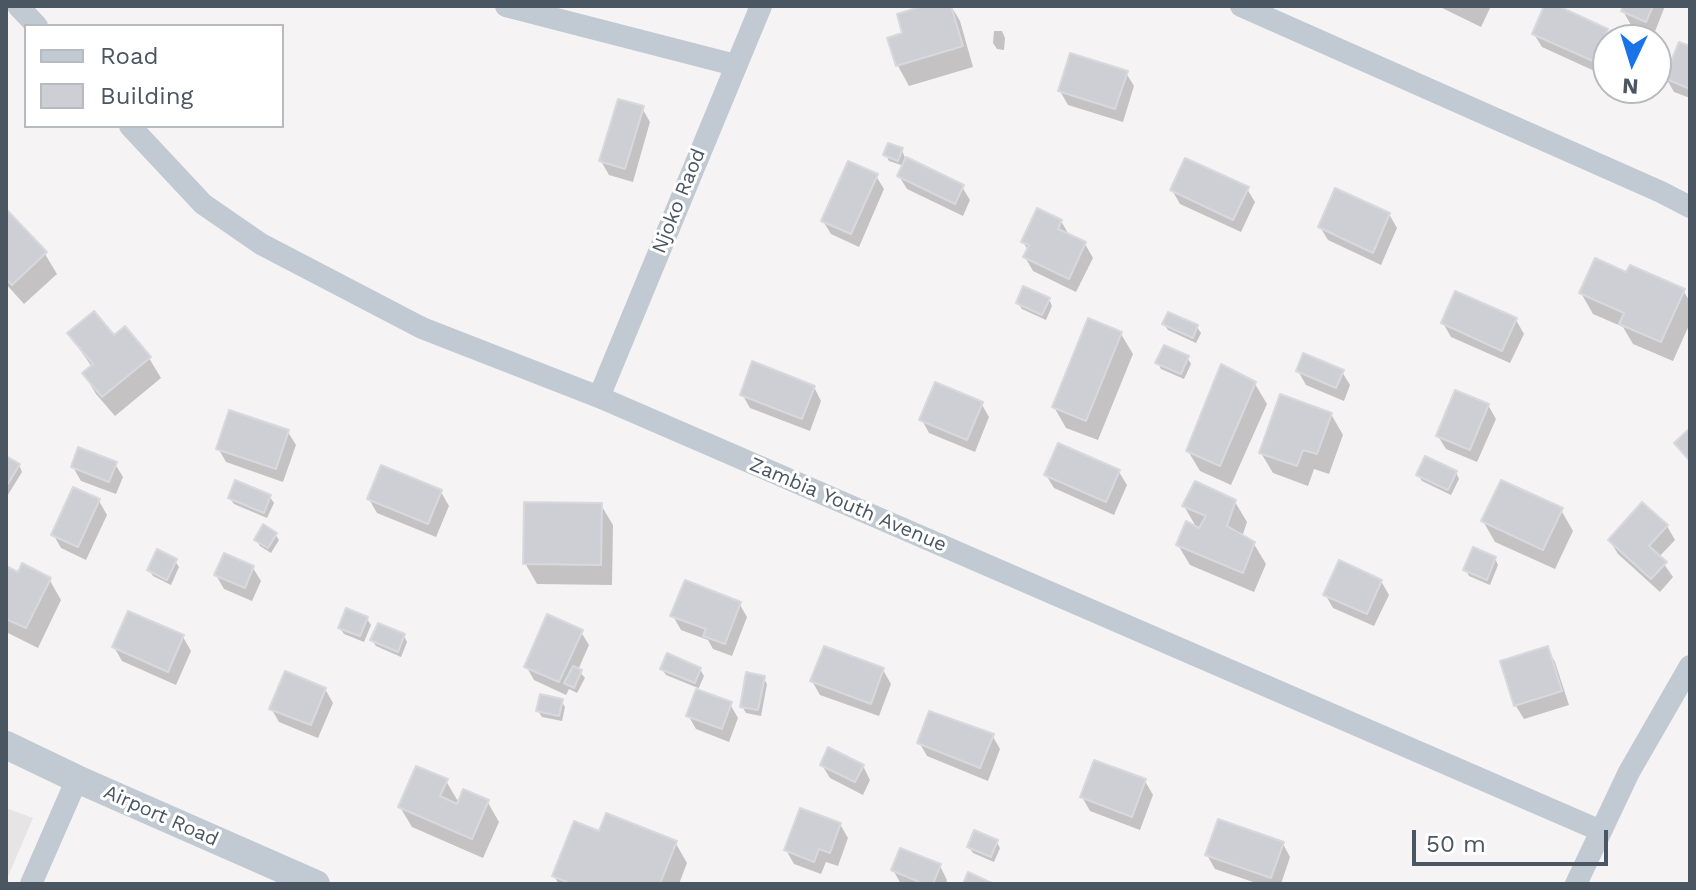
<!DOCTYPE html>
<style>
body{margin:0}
#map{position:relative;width:1696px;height:890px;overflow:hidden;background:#f5f3f3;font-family:"Work Sans",sans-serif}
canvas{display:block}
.frame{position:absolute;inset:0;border:8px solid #4a5661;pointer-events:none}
.legend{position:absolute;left:24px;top:24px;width:260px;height:104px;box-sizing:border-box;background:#fff;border:2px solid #b7bbc0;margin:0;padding:10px 14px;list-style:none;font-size:24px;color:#4a5661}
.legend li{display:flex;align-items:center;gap:16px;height:40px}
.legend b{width:40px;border:2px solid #b7bbc0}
.north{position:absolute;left:1592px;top:24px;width:80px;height:80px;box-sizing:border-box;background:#fff;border:2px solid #b7bbc0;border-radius:50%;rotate:184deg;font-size:22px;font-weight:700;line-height:32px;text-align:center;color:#4a5661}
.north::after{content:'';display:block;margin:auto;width:28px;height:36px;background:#1a73e8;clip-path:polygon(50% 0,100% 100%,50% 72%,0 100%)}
.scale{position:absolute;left:1412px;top:830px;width:196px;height:36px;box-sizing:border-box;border:4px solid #4a5661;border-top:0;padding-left:10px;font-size:24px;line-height:28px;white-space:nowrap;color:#4a5661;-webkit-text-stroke:6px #fff;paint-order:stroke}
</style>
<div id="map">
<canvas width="1696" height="890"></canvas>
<div class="frame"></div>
<ul class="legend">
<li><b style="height:10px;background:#c1cad2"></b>Road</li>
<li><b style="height:22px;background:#cdcfd5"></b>Building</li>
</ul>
<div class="north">N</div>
<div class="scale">50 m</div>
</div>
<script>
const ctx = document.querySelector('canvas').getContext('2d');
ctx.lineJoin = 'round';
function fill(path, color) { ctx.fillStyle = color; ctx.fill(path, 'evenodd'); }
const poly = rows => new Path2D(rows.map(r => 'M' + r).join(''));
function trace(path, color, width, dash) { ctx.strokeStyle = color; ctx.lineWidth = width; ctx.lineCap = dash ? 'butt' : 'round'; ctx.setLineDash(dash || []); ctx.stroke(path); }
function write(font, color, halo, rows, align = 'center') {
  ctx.font = font + ' "Work Sans",sans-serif'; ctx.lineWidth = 6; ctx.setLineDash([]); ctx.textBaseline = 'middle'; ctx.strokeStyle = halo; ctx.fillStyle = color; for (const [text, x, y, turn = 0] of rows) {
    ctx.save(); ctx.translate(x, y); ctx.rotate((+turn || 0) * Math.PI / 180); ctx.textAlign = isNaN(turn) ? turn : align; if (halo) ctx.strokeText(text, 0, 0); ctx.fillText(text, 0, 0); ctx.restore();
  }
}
fill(poly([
 [6,808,33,818,6,881]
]), '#e6e4e5');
fill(poly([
 [930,6,951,6,960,21,973,67,909,86,898,66,890,39,905,35],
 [1438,6,1491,6,1481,27],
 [1547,6,1553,6,1606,30,1612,40,1608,40,1608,58,1601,74,1542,47,1534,34],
 [1625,6,1665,6,1654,34,1631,25,1623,11],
 [994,31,1002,31,1005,38,1004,50,997,49,993,43],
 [1690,48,1690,98,1674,92,1666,78],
 [1126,73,1134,86,1123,122,1068,105,1060,91],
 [642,108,650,122,633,182,609,175,601,161],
 [902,150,905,158,962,187,970,200,963,216,907,189,899,176,904,166,889,161,886,155],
 [876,176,884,189,859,247,831,234,823,221],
 [1247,189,1255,202,1241,232,1180,204,1172,190],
 [6,212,45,254,57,274,24,304,6,284],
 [1389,214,1397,228,1381,265,1328,240,1320,227],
 [1061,221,1069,235,1085,244,1093,258,1076,292,1033,271,1025,257,1028,250,1023,242],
 [1627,275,1683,290,1690,302,1690,323,1673,361,1633,344,1623,327,1593,314,1581,293],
 [1049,299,1052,306,1046,320,1022,309,1018,303],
 [1516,320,1524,334,1510,363,1451,337,1443,323],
 [1164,324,1197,327,1201,333,1196,343,1168,330],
 [69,334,114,338,149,358,161,378,115,416,96,394,84,374,92,367],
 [1121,334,1133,354,1098,440,1066,428,1054,407],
 [1187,357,1191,364,1184,379,1161,369,1158,363],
 [1298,371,1342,372,1350,385,1344,401,1306,385],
 [1255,384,1267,404,1231,485,1200,471,1188,451],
 [814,387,821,401,810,431,750,408,742,394],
 [981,403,989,417,975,452,929,433,922,420],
 [1488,405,1496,419,1477,462,1446,449,1438,436],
 [1331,414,1343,435,1329,474,1314,469,1308,486,1273,473,1261,453],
 [288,432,296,445,283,482,226,462,218,448],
 [6,460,19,465,22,472,6,498],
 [115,464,123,477,116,494,81,481,73,467],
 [1119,472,1127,485,1114,515,1054,488,1046,475],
 [1456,472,1459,479,1451,495,1422,481,1418,475],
 [441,492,449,506,436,537,377,513,369,499],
 [270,497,274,503,267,518,234,504,230,498],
 [99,501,107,515,86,560,61,548,53,534],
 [1235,502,1247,522,1242,537,1254,544,1266,564,1254,592,1190,565,1178,545,1198,530,1184,506],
 [601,505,613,525,612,585,537,584,525,563],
 [1561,510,1573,531,1555,569,1495,542,1483,521],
 [1667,526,1675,540,1659,557,1673,577,1660,592,1618,554,1610,541],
 [275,534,279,540,271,553,260,546,256,540],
 [1495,558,1498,565,1490,585,1469,576,1466,570],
 [175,561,179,567,171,585,153,576,149,570],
 [253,568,261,581,252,601,224,589,216,575],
 [6,569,19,575,49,579,61,600,38,648,6,632],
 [1381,581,1389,595,1374,626,1333,608,1325,594],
 [739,603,747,617,732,656,713,649,708,640,681,630,673,616],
 [367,619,371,625,364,642,344,634,340,628],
 [581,632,589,645,578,670,585,678,577,693,569,689,566,695,534,680,526,666],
 [404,636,407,642,401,657,376,646,372,640],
 [183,637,191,651,176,685,122,661,114,647],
 [1547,648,1555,662,1569,705,1524,719,1516,706,1503,662],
 [662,669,700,669,704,676,697,692,730,704,738,718,729,742,696,729,688,715,698,688,666,675],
 [883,670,891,684,879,716,820,695,812,681],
 [763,677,767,684,761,716,746,713,742,706],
 [325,689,333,703,318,738,279,722,271,708],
 [561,701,565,707,562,721,542,717,538,711],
 [992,735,1000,749,988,781,927,756,919,742],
 [822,765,863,766,870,780,863,795,830,778],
 [446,781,459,803,487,801,499,822,483,858,412,827,400,807],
 [1145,781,1153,795,1140,830,1090,811,1082,797],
 [840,824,848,838,838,866,826,862,821,874,794,864,786,850],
 [996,841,1000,848,994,862,973,853,969,847],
 [675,842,687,863,679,884,559,884,554,876],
 [1283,844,1290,857,1281,884,1259,884,1215,869,1207,855],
 [940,866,947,880,946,884,901,884,893,870]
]), '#0003');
const building = poly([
 [923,6,951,6,963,46,896,66,887,38,902,33,897,14,923,6],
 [1544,6,1558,6,1608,29,1593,61,1532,34,1544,6],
 [1623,6,1653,6,1646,22,1621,11,1623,6],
 [1679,42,1690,46,1690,89,1664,78,1679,42],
 [1070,53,1128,71,1115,109,1058,91,1070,53],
 [618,99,644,106,625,169,599,161,618,99],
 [888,143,903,148,898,161,883,155,888,143],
 [906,157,964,185,955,204,897,176,906,157],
 [1185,158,1249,187,1233,220,1170,190,1185,158],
 [848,161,878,174,851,234,821,221,848,161],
 [1335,188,1390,213,1373,253,1318,227,1335,188],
 [1037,208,1062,220,1058,229,1086,242,1069,279,1023,257,1029,245,1021,242,1037,208],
 [6,209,47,252,12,285,6,279,6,209],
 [1595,258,1626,272,1630,265,1685,289,1661,342,1619,324,1624,313,1579,293,1595,258],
 [1023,286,1050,298,1042,315,1016,303,1023,286],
 [1455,291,1517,318,1502,351,1441,323,1455,291],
 [94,311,114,335,125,326,151,357,102,397,82,373,93,364,67,333,94,311],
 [1168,312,1198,325,1193,338,1162,324,1168,312],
 [1088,318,1122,332,1086,421,1052,407,1088,318],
 [1164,345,1189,356,1181,374,1155,363,1164,345],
 [1303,353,1344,370,1336,388,1296,371,1303,353],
 [752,361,815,386,802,419,740,395,752,361],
 [1221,364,1256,382,1220,466,1186,451,1221,364],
 [935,382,983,402,967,440,919,420,935,382],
 [1455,390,1489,404,1470,450,1436,436,1455,390],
 [1280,394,1332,413,1317,454,1303,450,1297,466,1259,453,1280,394],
 [229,410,289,430,276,469,216,449,229,410],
 [1688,430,1690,432,1690,461,1674,443,1688,430],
 [1058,443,1120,470,1106,502,1044,475,1058,443],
 [78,447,117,462,109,482,71,467,78,447],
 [6,456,20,464,6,487,6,456],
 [1425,456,1457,471,1448,490,1416,475,1425,456],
 [381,465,442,490,428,524,367,499,381,465],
 [235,480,271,495,264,513,228,498,235,480],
 [1501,480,1563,508,1543,550,1481,521,1501,480],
 [1195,481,1236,500,1227,526,1255,542,1243,573,1176,545,1186,521,1199,528,1206,516,1182,506,1195,481],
 [73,487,100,499,78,547,51,535,73,487],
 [524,502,602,503,601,565,523,564,524,502],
 [1642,502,1668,525,1649,546,1667,562,1651,579,1608,540,1642,502],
 [263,524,277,533,268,548,254,540,263,524],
 [1473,547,1496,557,1487,580,1463,570,1473,547],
 [157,549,177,559,167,580,147,570,157,549],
 [224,553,254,566,245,588,214,575,224,553],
 [1339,560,1382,580,1367,614,1323,595,1339,560],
 [22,563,51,578,26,628,6,619,6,566,18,572,22,563],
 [685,580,741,602,725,644,703,636,706,629,670,616,685,580],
 [346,608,368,617,360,636,338,628,346,608],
 [128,611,184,635,168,672,112,647,128,611],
 [547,614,583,630,559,682,524,667,547,614],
 [378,623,405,634,398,652,370,640,378,623],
 [824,646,884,668,871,704,810,681,824,646],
 [1548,646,1562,691,1514,706,1500,661,1548,646],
 [667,653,701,668,695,683,660,669,667,653],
 [573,666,582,670,574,688,564,683,573,666],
 [285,671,326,688,311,725,269,709,285,671],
 [746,672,765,676,758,710,740,707,746,672],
 [696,689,732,702,722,729,686,716,696,689],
 [540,694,563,699,559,716,536,711,540,694],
 [929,711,994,734,980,768,917,743,929,711],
 [828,747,864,765,855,782,820,765,828,747],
 [1094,760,1146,779,1132,817,1080,797,1094,760],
 [416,766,448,779,440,796,457,804,463,789,489,800,472,839,398,807,416,766],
 [800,808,841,823,830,853,819,849,814,862,784,850,800,808],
 [606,813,677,841,660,884,572,884,552,876,574,821,599,831,606,813],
 [1218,819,1284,842,1271,878,1205,855,1218,819],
 [974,830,998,840,991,857,967,847,974,830],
 [900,848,941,864,933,884,924,884,891,870,900,848],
 [968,872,994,884,963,884,968,872]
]);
fill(building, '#cdcfd5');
trace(building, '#d7d9de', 2);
trace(poly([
 [18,6,37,26],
 [506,6,735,65],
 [1241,6,1661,192,1690,207],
 [130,126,203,204,261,244,422,328,599,397,1601,831],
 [599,397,761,6],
 [31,884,77,779],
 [1576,884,1629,772,1690,666]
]), '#c1cad2', 22);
trace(poly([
 [6,745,77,779,316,884]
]), '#c1cad2', 28);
write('20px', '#4a5661', '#fff', [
 ["Njoko Raod",679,201,-68],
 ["Zambia Youth Avenue",848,505,23],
 ["Airport Road",161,816,24]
]);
</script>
